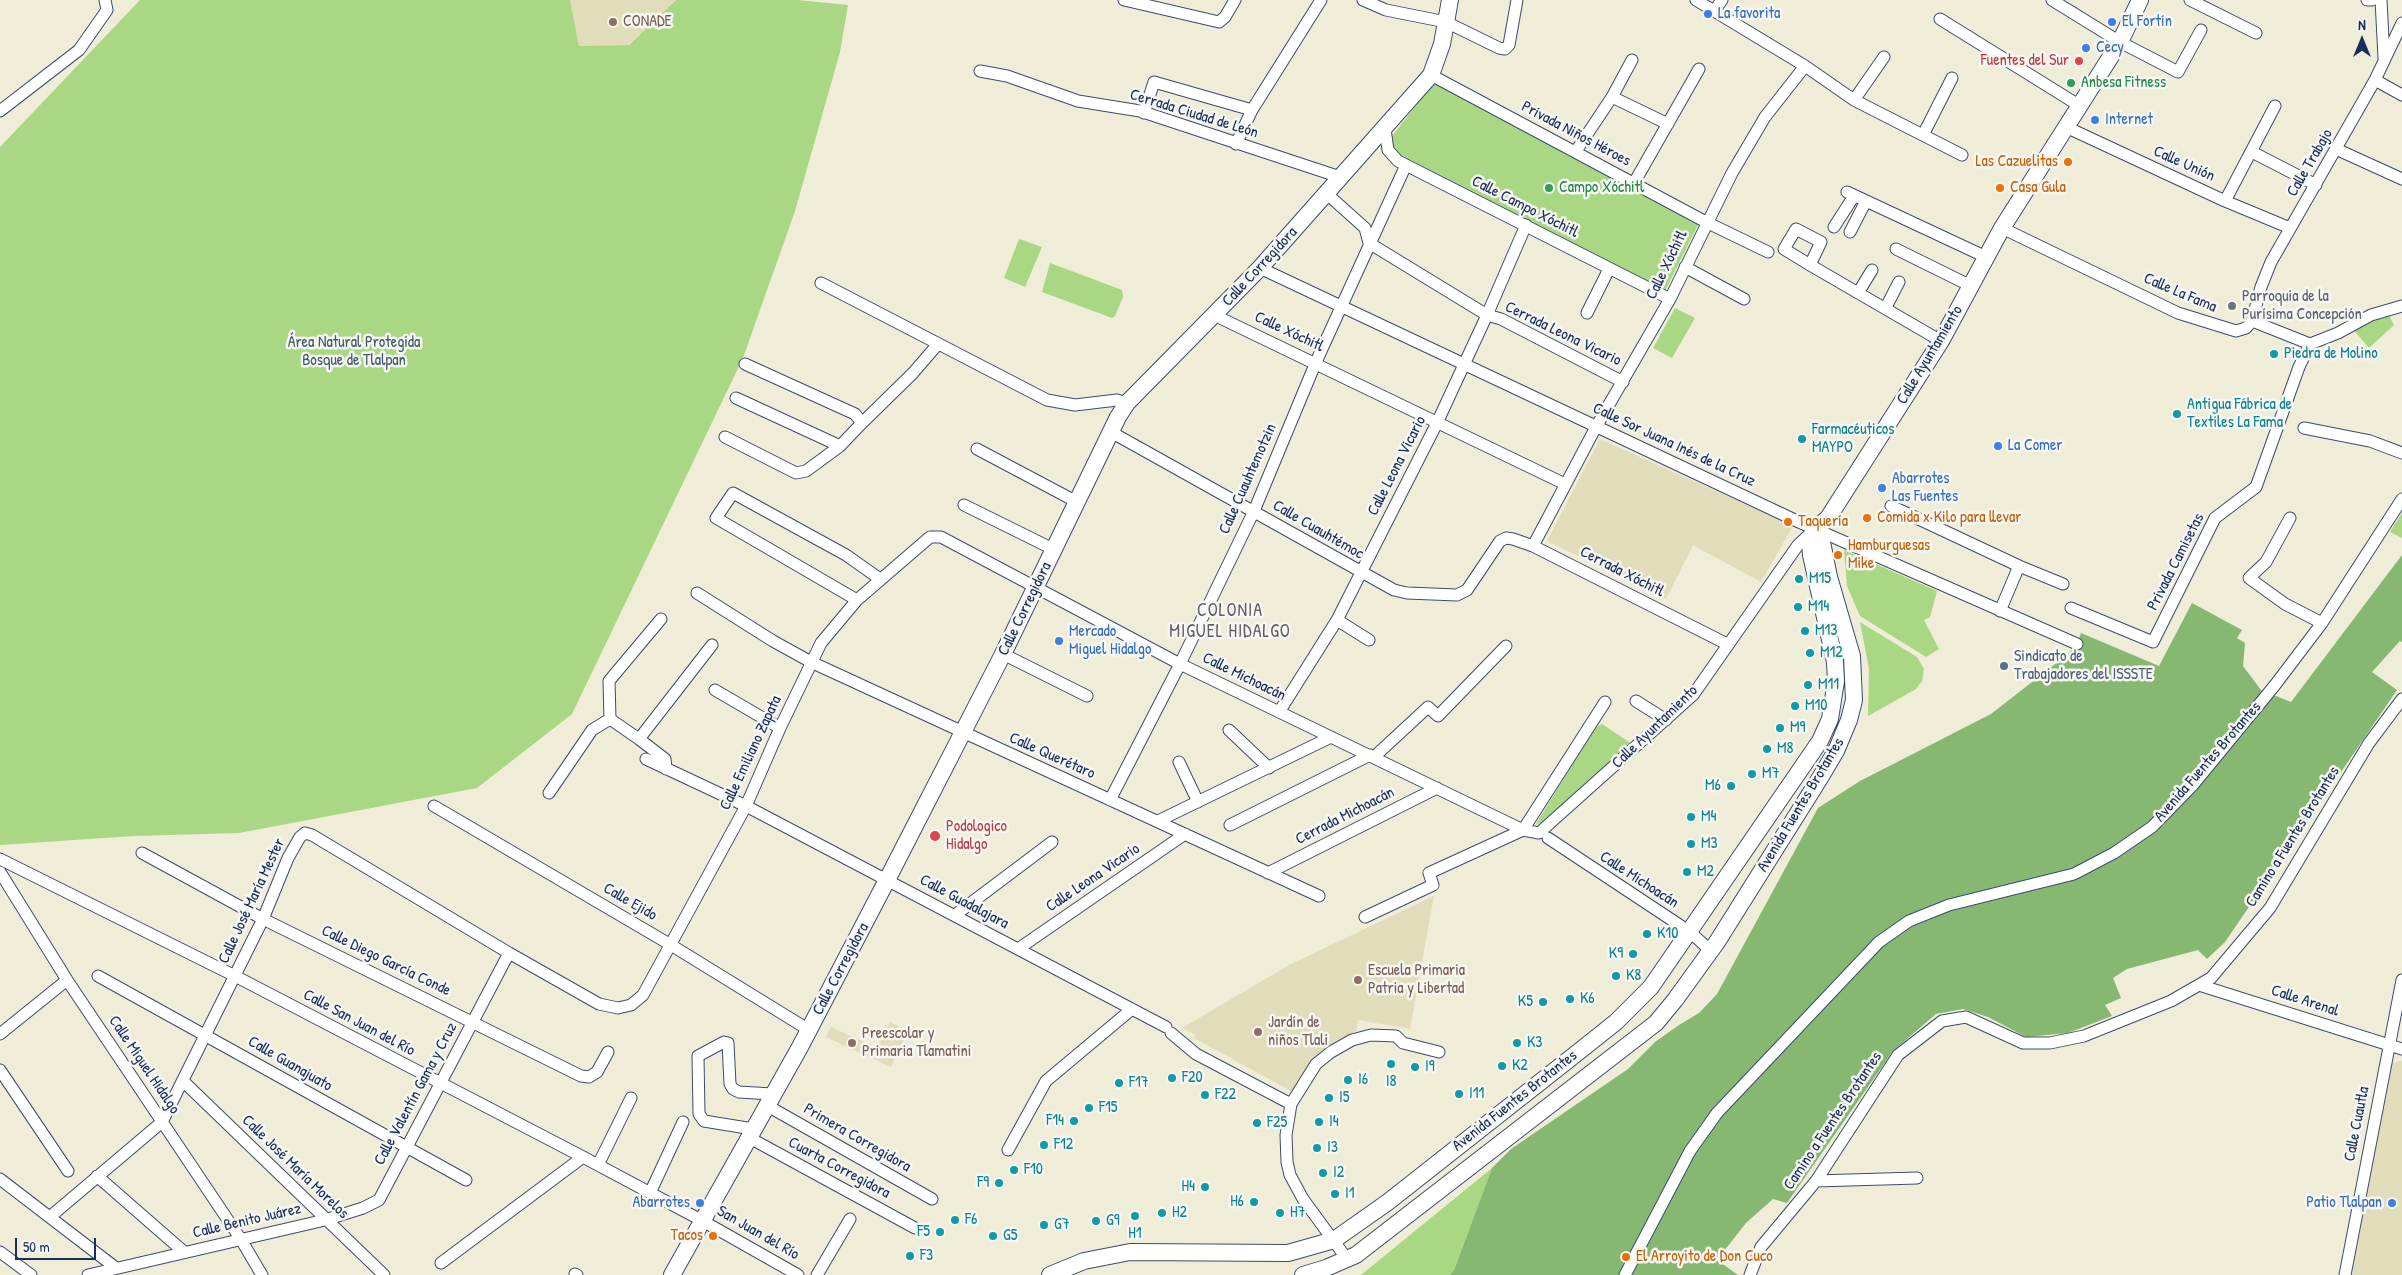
<!DOCTYPE html>
<meta charset="utf-8">
<style>
body{margin:0}
#map{position:relative;width:2402px;height:1275px;overflow:hidden;background:#efecd8;font-family:"Patrick Hand",sans-serif}
canvas{display:block}
.north{position:absolute;left:2337px;top:15px;width:50px;height:50px;-webkit-text-stroke:4px #f6f6f2;paint-order:stroke;rotate:0deg;font-size:14px;font-weight:700;line-height:20px;text-align:center;color:#1b2f5e}
.north::after{content:'';display:block;margin:auto;width:18px;height:22px;background:#1b2f5e;clip-path:polygon(50% 0,100% 100%,50% 72%,0 100%)}
.scale{position:absolute;left:15px;top:1238px;width:81px;height:22px;box-sizing:border-box;border:2px solid #1b2f5e;border-top:0;padding-left:6px;font-size:15px;line-height:18px;white-space:nowrap;color:#1b2f5e;-webkit-text-stroke:4px #f6f6f2;paint-order:stroke}
</style>
<div id="map">
<canvas width="2402" height="1275"></canvas>
<div class="north">N</div>
<div class="scale">50 m</div>
</div>
<script>
const ctx = document.querySelector('canvas').getContext('2d');
ctx.lineJoin = 'round';
function fill(path, color) { ctx.fillStyle = color; ctx.fill(path, 'evenodd'); }
const poly = rows => new Path2D(rows.map(r => 'M' + r).join(''));
function trace(path, color, width, dash) { ctx.strokeStyle = color; ctx.lineWidth = width; ctx.lineCap = dash ? 'butt' : 'round'; ctx.setLineDash(dash || []); ctx.stroke(path); }
function write(font, color, halo, rows, align = 'center') {
  ctx.font = font + ' "Patrick Hand",sans-serif'; ctx.lineWidth = 5; ctx.setLineDash([]); ctx.textBaseline = 'middle'; ctx.strokeStyle = halo; ctx.fillStyle = color; for (const [text, x, y, turn = 0] of rows) {
    ctx.save(); ctx.translate(x, y); ctx.rotate((+turn || 0) * Math.PI / 180); ctx.textAlign = isNaN(turn) ? turn : align; if (halo) ctx.strokeText(text, 0, 0); ctx.fillText(text, 0, 0); ctx.restore();
  }
}
fill(poly([
 [570,0,676,0,628,45,579,46],
 [1600,439,1793,526,1761,582,1693,545,1666,599,1547,541],
 [1434,896,1410,1029,1358,1020,1356,1031,1334,1042,1311,1061,1293,1092,1194,1038,1196,1035,1182,1028,1289,965],
 [890,1022,908,1031,891,1067,826,1037,831,1027,877,1048],
 [2399,1061,2402,1061,2402,1275,2347,1275,2391,1064]
]), '#e1dcba');
fill(poly([
 [140,0,570,0,579,46,629,45,676,0,797,0,848,5,840,52,795,211,743,358,572,714,477,788,239,833,134,836,0,845,0,147],
 [1434,83,1699,223,1664,293,1397,153,1392,143,1392,136],
 [1019,239,1042,247,1025,287,1004,278],
 [1050,263,1122,290,1123,297,1115,316,1112,318,1042,292],
 [1675,308,1695,318,1672,358,1653,348],
 [2388,313,2394,325,2369,348,2352,328],
 [2402,513,2402,538,2390,532],
 [1844,550,1937,591,1930,617,1924,620,1939,649,1926,657,1860,616,1847,586],
 [1860,622,1917,657,1924,669,1922,681,1916,689,1868,716,1869,669],
 [1602,724,1632,744,1546,822,1536,824,1595,728],
 [1492,1168,1454,1270,1450,1275,1361,1275]
]), '#aad784');
fill(poly([
 [2402,555,2402,642,2400,641,2372,672,2397,690,2225,942,2207,959,2198,950,2127,969,2113,978,2121,998,2105,1005,2112,1016,2068,1033,2026,1037,1988,1017,1963,1009,1936,1014,1893,1051,1787,1203,1773,1199,1746,1223,1717,1260,1738,1275,1450,1275,1454,1270,1492,1168,1511,1149,1628,1069,1655,1042,1679,1025,1699,1013,1717,994,1818,808,1860,781,1991,714,2068,654,2077,644,2081,633,2159,666,2192,603,2242,630,2237,638,2245,643,2243,666,2261,690,2291,702]
]), '#87b872');
const street = poly([
 [1124,0,1219,22,1225,17,1235,0],
 [1363,0,1386,10,1446,22,1499,48,1505,49,1509,45,1517,0],
 [1696,0,1805,66,1854,100,1962,155],
 [2052,0,2120,42,2178,72,2201,30],
 [2190,0,2256,33],
 [2367,0,2372,0],
 [2381,0,2384,58],
 [1714,11,1722,0],
 [1940,19,2080,106],
 [980,71,1007,76,1078,101,1140,111,1340,177],
 [1431,75,1706,222,1768,252],
 [2375,80,2402,95],
 [1612,97,1668,124],
 [1854,100,1884,57],
 [0,111,79,50,107,10,105,0],
 [1144,113,1154,82,1252,110],
 [2066,127,2225,201,2290,228],
 [1385,129,1388,150,1398,161,1670,299],
 [1923,135,1952,78],
 [1236,144,1252,110,1321,0],
 [2336,149,2402,179],
 [1576,151,1612,97,1632,60],
 [2252,152,2316,185],
 [1634,183,1699,69],
 [1847,192,1986,257],
 [1326,193,1365,228,1369,243,1487,315,1501,319,1623,382],
 [2225,201,2275,106],
 [1834,227,1854,196],
 [2002,228,2178,313,2236,331,2246,328,2252,321,2310,344,2338,333,2371,315,2402,306],
 [1850,232,1866,201],
 [1896,249,1971,286],
 [1810,265,1821,242,1796,229,1784,249,1810,265,1941,341],
 [1685,267,1744,299],
 [1260,268,1799,522,2077,644],
 [821,283,1047,400,1075,405,1117,400,1127,403],
 [1858,293,1872,270],
 [1886,307,1899,282],
 [1587,313,1609,269],
 [1214,315,1565,484],
 [2252,321,2261,287,2271,262,2375,80,2402,23],
 [745,364,855,414,862,423,913,373,938,344],
 [736,398,840,446],
 [2304,428,2370,441,2402,453],
 [1111,432,1394,590,1407,593,1457,595,1467,590,1500,541,1506,538,1513,539,1533,546,1727,644],
 [725,437,796,473,806,471,840,446,862,423],
 [977,449,1077,502],
 [964,505,1055,550],
 [1891,506,2019,566,2000,611],
 [2290,518,2266,562,2249,578,2285,604,2322,623],
 [1533,546,1596,427,1670,299,1732,173,1765,117,1805,66],
 [2019,566,2063,584],
 [697,593,773,641,811,662,1319,896],
 [857,600,716,518,733,493,846,555,880,579],
 [2071,608,2153,642,2215,518,2256,487,2299,367,2310,344],
 [1337,620,1369,640],
 [1003,654,1087,696],
 [715,690,780,728],
 [1636,701,1666,720],
 [1279,712,1337,620,1437,423,1487,315,1526,225],
 [1229,730,1269,768],
 [639,739,610,719,609,681,661,619],
 [1374,757,1428,707,1438,716,1506,646],
 [646,759,746,806,1166,1027],
 [1179,762,1198,802],
 [666,769,665,759,639,739,712,645],
 [549,793,592,730,610,719],
 [1110,800,1180,664,1254,511,1316,362,1406,165],
 [434,806,671,945,809,1030],
 [1158,821,1331,737],
 [1230,825,1370,755],
 [1548,838,1690,932,1711,951],
 [142,853,263,919,581,1076,589,1077,597,1072,608,1052],
 [0,859,235,976,583,1157,701,1220,798,1275],
 [0,872,67,980,240,1238,262,1275],
 [1268,873,1437,788],
 [955,915,1052,842],
 [1365,917,1433,885,1429,873,1523,830,1605,702],
 [1018,949,1185,834],
 [98,976,466,1180],
 [2199,985,2402,1049],
 [1171,1033,1196,1054,1291,1104],
 [0,1034,67,980],
 [0,1070,68,1171],
 [184,1082,384,1275],
 [766,1105,932,1199],
 [753,1129,704,1121,699,1114,698,1056,724,1042,728,1043,730,1084,733,1089,739,1092,772,1094],
 [748,1137,915,1228],
 [1008,1150,1046,1081,1132,1009],
 [598,1165,631,1098],
 [97,1176,184,1252],
 [0,1179,116,1268],
 [1816,1181,1917,1178],
 [650,1193,683,1122],
 [51,1216,162,1122,263,919,288,858,300,837,305,833,312,835,509,953,599,1004,618,1008,631,1005,643,995,746,806,780,728,821,643,857,600,930,537,941,537,1180,664,1523,830,1539,833,1693,695,1798,545,1814,530],
 [0,1252,31,1275],
 [1347,1259,1303,1199,1290,1175,1287,1162,1286,1135,1291,1104,1316,1064,1331,1052,1352,1040,1371,1035,1396,1036,1403,1043,1439,1052],
 [441,1263,583,1157],
 [575,1274,577,1275],
 [88,1275,325,1220,363,1208,379,1200,509,953],
 [817,1275,850,1219],
 [1625,1275,1690,1151,1717,1113,1879,942,1909,921,1949,905,2074,874,2114,853,2152,827,2192,786,2275,685,2322,623,2402,499],
 [1750,1275,1761,1247,1816,1181,1898,1055,1942,1021,1966,1017,2023,1043,2050,1043,2084,1036,2171,1001,2211,978,2270,908,2369,743,2402,699],
 [2345,1275,2402,980]
]);
const secondary = poly([
 [672,1275,800,1047,887,880,1003,654,1118,417,1127,403,1260,268,1431,75,1442,44,1450,0],
 [1050,1275,1084,1261,1130,1252,1288,1253,1334,1240,1388,1202,1572,1057,1616,1022,1651,987,1820,741,1830,719,1836,681,1835,662,1811,555,1810,544,1815,529,1828,518,1941,341,2002,228,2120,42,2140,0],
 [1303,1275,1326,1268,1356,1255,1656,1023,1675,1000,1717,942,1820,778,1836,751,1849,720,1854,700,1852,656,1829,577,1822,542,1815,529]
]);
trace(street, '#3b4b70', 13);
trace(secondary, '#3b4b70', 18);
trace(street, '#fff', 11);
trace(secondary, '#fff', 16);
for (const [x, y, r, color] of [
 [1708,14,5,"#3f7fe0"],
 [613,22,5,"#8d6e63"],
 [2112,22,5,"#3f7fe0"],
 [2086,48,5,"#3f7fe0"],
 [2079,61,5,"#e0444e"],
 [2071,83,5,"#2e9e5b"],
 [2095,120,5,"#3f7fe0"],
 [2068,162,5,"#e8710a"],
 [1549,188,5,"#2e9e5b"],
 [2000,188,5,"#e8710a"],
 [2232,306,5,"#6b7280"],
 [2274,354,5,"#0f9aa8"],
 [2177,414,5,"#0f9aa8"],
 [1802,439,5,"#0f9aa8"],
 [1998,446,5,"#3f7fe0"],
 [1882,488,5,"#3f7fe0"],
 [1867,518,5,"#e8710a"],
 [1788,522,5,"#e8710a"],
 [1838,555,5,"#e8710a"],
 [1799,579,5,"#0f9aa8"],
 [1798,607,5,"#0f9aa8"],
 [1805,631,5,"#0f9aa8"],
 [1059,641,5,"#3f7fe0"],
 [1810,653,5,"#0f9aa8"],
 [2004,666,5,"#5c6f8a"],
 [1808,685,5,"#0f9aa8"],
 [1795,706,5,"#0f9aa8"],
 [1780,728,5,"#0f9aa8"],
 [1767,749,5,"#0f9aa8"],
 [1752,774,5,"#0f9aa8"],
 [1731,786,5,"#0f9aa8"],
 [1691,817,5,"#0f9aa8"],
 [935,836,6,"#e0444e"],
 [1691,844,5,"#0f9aa8"],
 [1687,872,5,"#0f9aa8"],
 [1647,934,5,"#0f9aa8"],
 [1633,954,5,"#0f9aa8"],
 [1616,976,5,"#0f9aa8"],
 [1358,980,5,"#8d6e63"],
 [1570,999,5,"#0f9aa8"],
 [1543,1002,5,"#0f9aa8"],
 [1258,1032,5,"#8d6e63"],
 [852,1043,5,"#8d6e63"],
 [1517,1043,5,"#0f9aa8"],
 [1391,1064,5,"#0f9aa8"],
 [1502,1066,5,"#0f9aa8"],
 [1415,1067,5,"#0f9aa8"],
 [1172,1078,5,"#0f9aa8"],
 [1348,1080,5,"#0f9aa8"],
 [1119,1083,5,"#0f9aa8"],
 [1459,1094,5,"#0f9aa8"],
 [1205,1095,5,"#0f9aa8"],
 [1329,1098,5,"#0f9aa8"],
 [1089,1108,5,"#0f9aa8"],
 [1074,1121,5,"#0f9aa8"],
 [1319,1122,5,"#0f9aa8"],
 [1257,1123,5,"#0f9aa8"],
 [1044,1145,5,"#0f9aa8"],
 [1317,1148,5,"#0f9aa8"],
 [1014,1170,5,"#0f9aa8"],
 [1323,1173,5,"#0f9aa8"],
 [999,1183,5,"#0f9aa8"],
 [1205,1187,5,"#0f9aa8"],
 [1335,1194,5,"#0f9aa8"],
 [1254,1202,5,"#0f9aa8"],
 [700,1203,5,"#3f7fe0"],
 [2392,1203,5,"#3f7fe0"],
 [1162,1213,5,"#0f9aa8"],
 [1280,1213,5,"#0f9aa8"],
 [1135,1216,5,"#0f9aa8"],
 [955,1220,5,"#0f9aa8"],
 [1096,1221,5,"#0f9aa8"],
 [1044,1225,5,"#0f9aa8"],
 [940,1232,5,"#0f9aa8"],
 [713,1236,5,"#e8710a"],
 [993,1236,5,"#0f9aa8"],
 [910,1256,5,"#0f9aa8"],
 [1626,1257,5,"#e8710a"]
]) { const dot = new Path2D(); dot.arc(x, y, r, 0, 2 * Math.PI); ctx.fillStyle = color; ctx.fill(dot); trace(dot, '#f6f6f2', 2); }
write('16px', '#366cbe', '#f6f6f2', [
 ["La favorita",1718,14],
 ["El Fortín",2122,22],
 ["Cecy",2096,48],
 ["Internet",2105,120],
 ["La Comer",2008,446],
 ["Abarrotes",1892,479],
 ["Las Fuentes",1892,497],
 ["Mercado",1069,632],
 ["Miguel Hidalgo",1069,650],
 ["Abarrotes",690,1203,"right"],
 ["Patio Tlalpan",2382,1203,"right"]
], 'left');
write('16px', '#785e54', '#f6f6f2', [
 ["CONADE",623,22],
 ["Escuela Primaria",1368,971],
 ["Patria y Libertad",1368,989],
 ["Jardín de",1268,1023],
 ["niños Tlali",1268,1041],
 ["Preescolar y",862,1034],
 ["Primaria Tlamatini",862,1052]
], 'left');
write('16px', '#be3a42', '#f6f6f2', [
 ["Fuentes del Sur",2069,61],
 ["Podologico",946,827,"left"],
 ["Hidalgo",946,845,"left"]
], 'right');
write('16px', '#27864d', '#f6f6f2', [
 ["Anbesa Fitness",2081,83],
 ["Campo Xóchitl",1559,188]
], 'left');
write('16px', '#1b2f5e', '#f6f6f2', [
 ["Cerrada Ciudad de León",1194,114,17],
 ["Privada Niños Héroes",1576,134,28],
 ["Calle Trabajo",2310,163,-60],
 ["Calle Unión",2184,164,24],
 ["Calle Campo Xóchitl",1525,207,27],
 ["Calle Xóchitl",1667,265,-64],
 ["Calle Corregidora",1260,267,-47],
 ["Calle La Fama",2180,293,23],
 ["Calle Xóchitl",1289,332,25],
 ["Cerrada Leona Vicario",1563,334,26],
 ["Calle Ayuntamiento",1930,355,-59],
 ["Calle Sor Juana Inés de la Cruz",1674,445,25],
 ["Calle Leona Vicario",1397,466,-63],
 ["Calle Cuauhtemotzin",1248,479,-66],
 ["Calle Cuauhtémoc",1318,530,30],
 ["Privada Camisetas",2176,562,-63],
 ["Cerrada Xóchitl",1622,572,27],
 ["Calle Corregidora",1025,609,-64],
 ["Calle Michoacán",1244,677,26],
 ["Calle Ayuntamiento",1655,727,-44],
 ["Calle Emiliano Zapata",751,753,-65],
 ["Calle Querétaro",1052,756,24],
 ["Avenida Fuentes Brotantes",2208,762,-49],
 ["Avenida Fuentes Brotantes",1801,805,-59],
 ["Cerrada Michoacán",1345,816,-27],
 ["Camino a Fuentes Brotantes",2293,837,-58],
 ["Calle Leona Vicario",1093,878,-34],
 ["Calle Michoacán",1639,880,33],
 ["Calle José María Mester",252,901,-65],
 ["Calle Ejido",630,902,30],
 ["Calle Guadalajara",964,902,28],
 ["Calle Diego García Conde",386,961,26],
 ["Calle Corregidora",841,969,-62],
 ["Calle Arenal",2305,1001,18],
 ["Calle San Juan del Río",359,1023,28],
 ["Calle Guanajuato",290,1064,30],
 ["Calle Miguel Hidalgo",144,1065,56],
 ["Calle Valentín Gama y Cruz",416,1094,-62],
 ["Avenida Fuentes Brotantes",1515,1101,-38],
 ["Camino a Fuentes Brotantes",1833,1121,-56],
 ["Calle Cuautla",2357,1124,-79],
 ["Primera Corregidora",857,1138,30],
 ["Calle José María Morelos",295,1167,44],
 ["Cuarta Corregidora",839,1168,28],
 ["Calle Benito Juárez",247,1221,-13],
 ["San Juan del Río",758,1233,30]
]);
write('16px', '#c56008', '#f6f6f2', [
 ["Las Cazuelitas",2058,162,"right"],
 ["Casa Gula",2010,188],
 ["Comida x Kilo para llevar",1877,518],
 ["Taquería",1798,522],
 ["Hamburguesas",1848,546],
 ["Mike",1848,564],
 ["Tacos",703,1236,"right"],
 ["El Arroyito de Don Cuco",1636,1257]
], 'left');
write('16px', '#5b616d', '#f6f6f2', [
 ["Parroquia de la",2242,297],
 ["Purísima Concepción",2242,315]
], 'left');
write('16px', '#3f5968', '#f6f6f2', [
 ["Área Natural Protegida",354,343],
 ["Bosque de Tlalpan",354,361]
]);
write('16px', '#0d838f', '#f6f6f2', [
 ["Piedra de Molino",2284,354],
 ["Antigua Fábrica de",2187,405],
 ["Textiles La Fama",2187,423],
 ["Farmacéuticos",1812,430],
 ["MAYPO",1812,448],
 ["M15",1809,579],
 ["M14",1808,607],
 ["M13",1815,631],
 ["M12",1820,653],
 ["M11",1818,685],
 ["M10",1805,706],
 ["M9",1790,728],
 ["M8",1777,749],
 ["M7",1762,774],
 ["M6",1721,786,"right"],
 ["M4",1701,817],
 ["M3",1701,844],
 ["M2",1697,872],
 ["K10",1657,934],
 ["K9",1623,954,"right"],
 ["K8",1626,976],
 ["K6",1580,999],
 ["K5",1533,1002,"right"],
 ["K3",1527,1043],
 ["K2",1512,1066],
 ["I9",1425,1067],
 ["F20",1182,1078],
 ["I6",1358,1080],
 ["I8",1391,1082,"center"],
 ["F17",1129,1083],
 ["I11",1469,1094],
 ["F22",1215,1095],
 ["I5",1339,1098],
 ["F15",1099,1108],
 ["F14",1064,1121,"right"],
 ["I4",1329,1122],
 ["F25",1267,1123],
 ["F12",1054,1145],
 ["I3",1327,1148],
 ["F10",1024,1170],
 ["I2",1333,1173],
 ["F9",989,1183,"right"],
 ["H4",1195,1187,"right"],
 ["I1",1345,1194],
 ["H6",1244,1202,"right"],
 ["H2",1172,1213],
 ["H7",1290,1213],
 ["F6",965,1220],
 ["G9",1106,1221],
 ["G7",1054,1225],
 ["F5",930,1232,"right"],
 ["H1",1135,1234,"center"],
 ["G5",1003,1236],
 ["F3",920,1256]
], 'left');
write('16px', '#4e5e75', '#f6f6f2', [
 ["Sindicato de",2014,657],
 ["Trabajadores del ISSSTE",2014,675]
], 'left');
ctx.letterSpacing = '1px';
write('18px', '#625d66', '#f6f6f2', [
 ["COLONIA",1230,611],
 ["MIGUEL HIDALGO",1230,632]
]);
ctx.letterSpacing = '0px';
</script>
